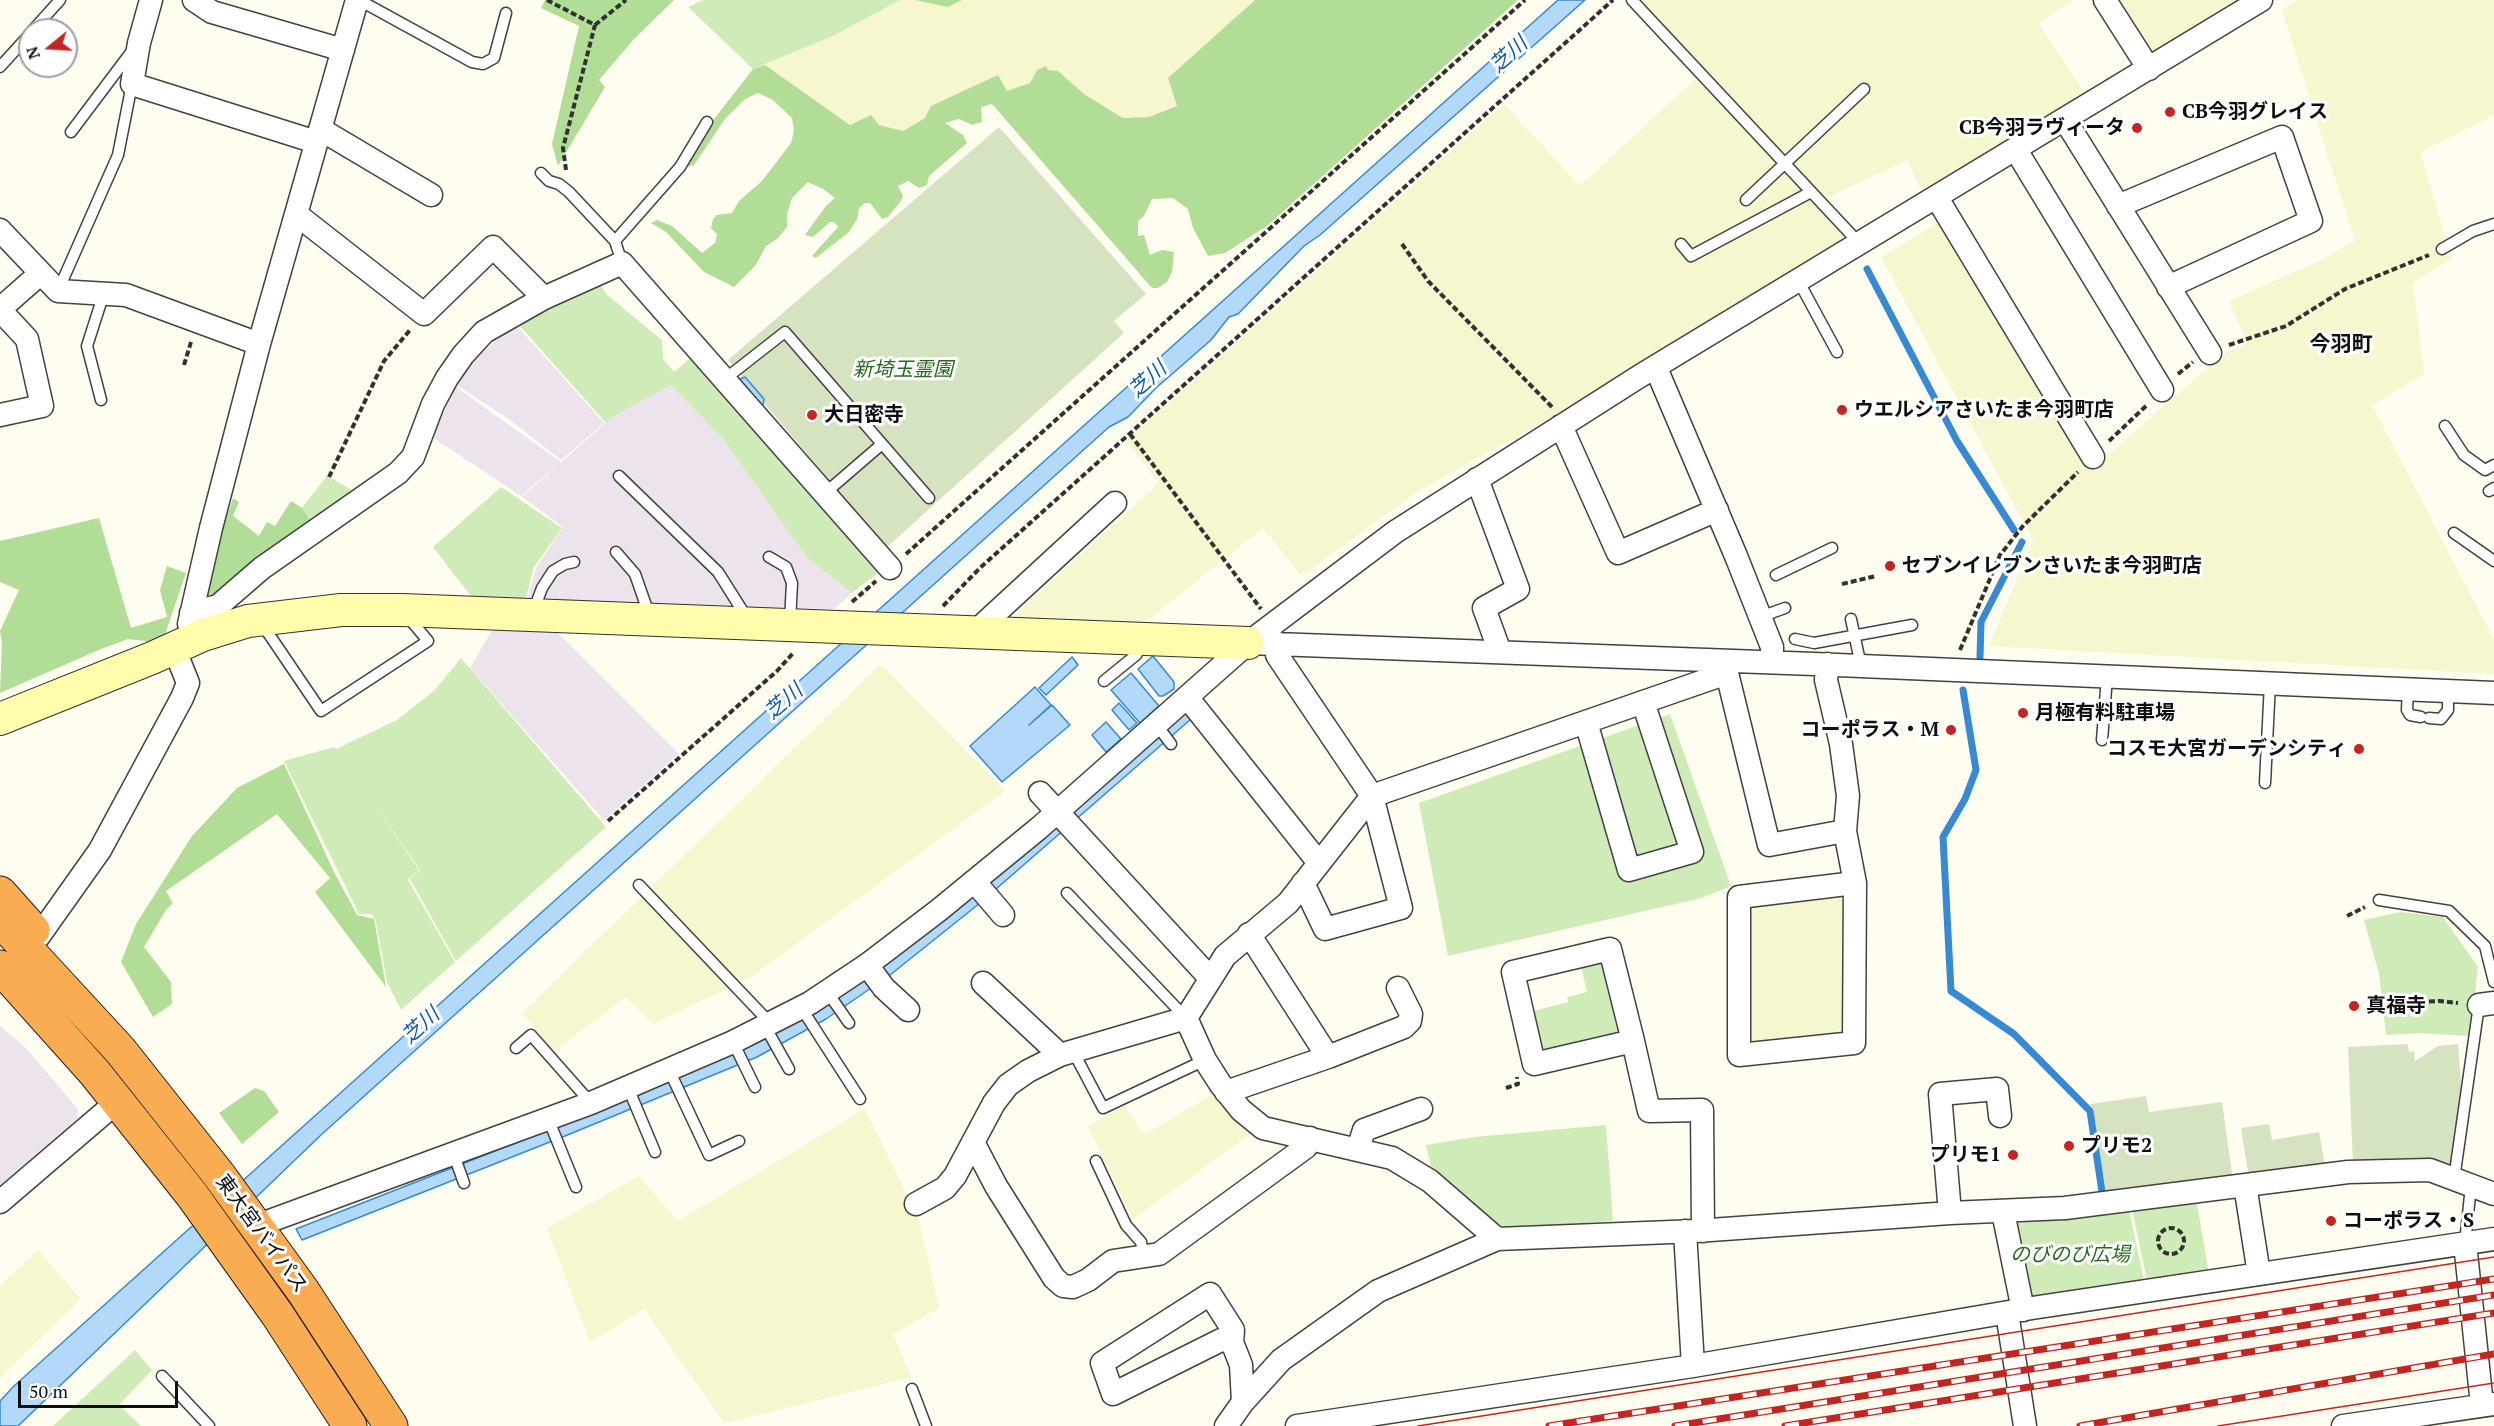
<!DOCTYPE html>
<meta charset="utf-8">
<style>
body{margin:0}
#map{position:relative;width:2494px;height:1426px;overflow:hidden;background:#fffdf0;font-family:"PT Serif",serif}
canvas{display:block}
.north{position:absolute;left:18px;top:18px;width:60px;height:60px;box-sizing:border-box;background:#fff;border:2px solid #9f9f9f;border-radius:50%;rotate:252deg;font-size:16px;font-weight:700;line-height:24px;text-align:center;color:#0f0f0f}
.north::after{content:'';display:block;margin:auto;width:21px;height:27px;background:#c52520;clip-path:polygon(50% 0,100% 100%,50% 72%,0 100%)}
.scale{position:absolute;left:18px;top:1381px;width:160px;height:27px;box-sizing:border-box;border:3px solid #0f0f0f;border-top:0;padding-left:8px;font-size:18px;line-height:21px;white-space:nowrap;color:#0f0f0f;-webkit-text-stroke:4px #fff;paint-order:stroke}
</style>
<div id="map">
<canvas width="2494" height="1426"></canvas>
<div class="north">N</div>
<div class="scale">50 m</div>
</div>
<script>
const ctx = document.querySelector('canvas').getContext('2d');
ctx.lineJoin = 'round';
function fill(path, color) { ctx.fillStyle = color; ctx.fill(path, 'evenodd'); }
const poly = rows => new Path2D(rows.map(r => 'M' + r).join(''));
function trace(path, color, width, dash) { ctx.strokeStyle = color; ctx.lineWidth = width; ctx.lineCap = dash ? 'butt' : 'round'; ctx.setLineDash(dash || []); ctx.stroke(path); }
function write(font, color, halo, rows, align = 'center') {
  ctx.font = font + ' "PT Serif","Noto Sans JP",serif'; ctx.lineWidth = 6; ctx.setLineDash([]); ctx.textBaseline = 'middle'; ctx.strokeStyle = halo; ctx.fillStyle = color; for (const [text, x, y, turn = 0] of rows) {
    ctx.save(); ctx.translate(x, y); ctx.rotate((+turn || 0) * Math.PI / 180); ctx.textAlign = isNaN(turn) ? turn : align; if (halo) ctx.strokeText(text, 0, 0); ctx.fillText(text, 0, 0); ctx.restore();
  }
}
fill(poly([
 [517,326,604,423,561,460,510,420,457,385,470,364,499,337],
 [670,384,723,439,807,558,852,593,834,609,526,603,536,568,563,527,522,497,612,417],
 [456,387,561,462,521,496,432,437],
 [495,625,552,627,679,754,604,820,470,668],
 [0,1026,26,1048,78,1109,77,1119,0,1185]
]), '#ede3ed');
fill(poly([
 [900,0,915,0,948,7,961,0,1255,0,1168,78,1177,106,1149,117,1124,118,1084,94,1058,71,1037,70,1030,83,1007,91,997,75,902,131,879,125,850,125,765,65,833,36],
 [1625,0,2072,0,2039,24,2088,97,1923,193,1907,160,1814,204,1848,242,1552,417,1417,492,1301,576,1263,528,1140,626,1012,618,1159,483,1126,441,1504,104,1580,186,1695,79],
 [2121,0,2239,0,2154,53],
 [2297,0,2494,0,2494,115,2420,152,2452,259,2413,282,2424,374,2372,405,2494,640,2494,674,1989,646,2033,540,1881,257,1944,219,2092,469,2222,355,2247,343,2229,301,2317,262,2355,241,2282,10],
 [881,664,1005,791,751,977,653,1024,626,997,554,1051,522,1013],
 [1837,890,1846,898,1842,1031,1837,1039,1743,1044,1749,903],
 [1215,1093,1257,1129,1133,1219,1088,1126,1124,1106,1144,1135],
 [865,1109,919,1220,939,1308,893,1334,911,1377,724,1423,644,1309,590,1342,547,1228,639,1176,678,1221],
 [38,1250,81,1299,0,1378,0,1286]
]), '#f6f6cf');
fill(poly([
 [703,0,900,0,833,36,753,69,688,7],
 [600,284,606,294,662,340,663,359,674,372,696,353,885,567,852,593,807,558,723,439,671,385,612,417,606,423,518,324],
 [327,476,352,490,314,526,302,508],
 [501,487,562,528,534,567,525,601,474,600,433,547],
 [461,658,606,827,456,961,410,879,420,870,372,801,419,870,408,880,455,962,401,1010,387,982,376,922,372,914,359,914,284,761,334,747,336,749,397,720,434,691],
 [1670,714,1731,886,1702,898,1448,956,1419,803],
 [2400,912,2443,917,2478,967,2470,1036,2420,1033,2386,1035,2379,974,2364,920],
 [1600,958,1607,963,1622,1031,1618,1037,1544,1055,1527,1013,1568,1002,1567,997,1587,992,1580,963],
 [1606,1125,1613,1221,1501,1229,1432,1172,1426,1145,1474,1137],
 [2197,1203,2209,1275,2148,1285,2132,1209],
 [2129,1210,2145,1285,2029,1303,2013,1219],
 [135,1350,152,1370,119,1405,141,1426,53,1426]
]), '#cfebb8');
fill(poly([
 [545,0,674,0,634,39,599,80,605,87,558,166,552,144,579,26,541,8],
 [915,0,962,0,948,7],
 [1255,0,1518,0,1267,226,1225,253,1208,256,1193,228,1188,209,1173,198,1152,199,1144,216,1138,221,1138,236,1144,235,1150,255,1162,250,1174,252,1172,272,1167,282,1158,288,1152,288,992,104,981,107,982,122,972,125,959,119,945,123,963,135,967,143,929,176,927,185,919,188,908,181,898,186,903,196,901,201,888,217,882,219,870,203,865,203,859,208,857,219,849,232,816,258,812,256,838,227,834,222,830,222,813,237,805,235,826,206,835,198,823,189,808,182,792,198,787,214,787,227,777,239,766,246,755,266,734,287,704,272,666,232,651,223,657,220,672,226,702,253,715,243,717,234,711,228,713,219,717,215,732,213,739,201,762,181,791,143,794,131,792,118,773,100,758,93,745,99,725,119,694,165,683,168,707,128,753,69,765,65,850,125,871,115,879,125,903,131,925,118,931,106,998,75,1007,91,1030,83,1037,70,1046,66,1048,70,1058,71,1084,94,1123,118,1149,117,1177,106,1168,78],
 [233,498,239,502,233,516,259,536,267,522,275,526,291,501,302,508,314,526,198,607],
 [99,518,131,628,167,617,160,590,167,566,186,573,164,637,153,642,128,639,101,649,0,693,2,643,0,631,19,590,0,582,0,541],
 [284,764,334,872,357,915,374,919,386,987,315,892,330,878,277,814,166,891,173,903,166,910,144,947,171,982,172,1004,153,1017,121,962,136,924,192,836,237,788],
 [255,1088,264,1091,279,1112,242,1144,219,1113]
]), '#b1dd96');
fill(poly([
 [999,127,1146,294,1114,321,1124,333,886,548,728,360],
 [2408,1044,2409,1052,2414,1051,2415,1061,2438,1046,2458,1044,2461,1084,2451,1170,2353,1165,2348,1047],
 [2146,1096,2149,1112,2222,1102,2233,1180,2104,1199,2091,1104],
 [2269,1124,2272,1140,2319,1132,2325,1166,2249,1178,2241,1128]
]), '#d5e3c0');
const water = poly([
 [1558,0,1585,0,1320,235,1304,246,1238,314,1229,317,1211,340,1156,388,1128,417,1109,427,322,1134,18,1426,0,1426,0,1401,14,1386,1558,0],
 [745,377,764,399,762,412,738,380,745,377],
 [1153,656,1174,682,1174,689,1163,696,1159,696,1138,669,1153,656],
 [1072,657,1078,665,1046,695,1039,688,1072,657],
 [1131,673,1159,706,1140,723,1111,690,1131,673],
 [1035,687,1051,705,1029,725,1052,705,1070,725,1002,782,970,746,1035,687],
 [1119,703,1137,723,1129,730,1112,710,1119,703],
 [1183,710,1191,719,980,903,890,975,826,1019,757,1057,565,1136,302,1240,296,1229,559,1126,767,1038,805,1018,1183,710],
 [1106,722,1121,739,1106,752,1092,735,1106,722]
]);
fill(water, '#b3d9f9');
trace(water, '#3689d3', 1.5);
trace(poly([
 [1867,269,1957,441,2014,530],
 [1980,657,1981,622,2022,542],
 [1963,690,1976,770,1965,799,1943,837,1951,991,2014,1034,2090,1111,2102,1192]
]), '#3689d3', 7);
const lane = poly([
 [359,0,472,62,483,64,494,58,506,13],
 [1632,0,1860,244],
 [33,30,60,0],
 [0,67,30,34],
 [71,132,132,51],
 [541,173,549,181,559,184,569,192,615,241,622,263],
 [1746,200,1864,89],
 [615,241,680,167,707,122],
 [1681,244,1691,256,1811,192],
 [2442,249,2473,231,2494,224],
 [1799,282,1837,352],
 [58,291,118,155,132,84],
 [725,379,785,332,929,498],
 [101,400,87,346,104,293],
 [2445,426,2464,455,2485,470,2494,465],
 [619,476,718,572,747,618],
 [2489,491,2494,488],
 [824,494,882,444],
 [2454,533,2494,561],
 [616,552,635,574,650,617],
 [769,557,786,567,792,583,790,622],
 [1776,575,1832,548],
 [533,612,542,588,553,571,565,564,574,562],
 [1760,617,1785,608],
 [1851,619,1861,666],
 [262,624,321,711,428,641,408,617],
 [1795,639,1814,643,1912,625],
 [1104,681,1136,655,1143,644],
 [2408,689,2407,710,2410,715,2421,717],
 [2429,718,2441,719,2448,710,2448,691],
 [1156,724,1171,744],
 [2102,740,2107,677],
 [2265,783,2270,683],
 [639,885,771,1024],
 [1067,893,1186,1018],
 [2379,900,2449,911,2485,946,2494,982],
 [828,993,849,1023],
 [802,1009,860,1099],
 [766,1028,789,1069],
 [734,1044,755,1087],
 [516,1048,531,1035,591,1103],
 [1073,1051,1103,1108,1205,1060],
 [670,1072,709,1155,739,1141],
 [629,1090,655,1152],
 [549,1121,576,1187],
 [455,1158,464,1183],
 [1096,1161,1126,1225,1141,1242,1144,1256],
 [2454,1179,2479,1005],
 [2465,1243,2471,1186],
 [162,1376,209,1426],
 [912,1389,926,1426]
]);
const street = poly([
 [151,0,139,43,132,84,316,142],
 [194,0,212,12,343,50],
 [2105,0,2149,69],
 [2065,120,2210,353],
 [320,129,431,195],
 [2016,150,2162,390],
 [1937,198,2093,457],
 [2118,206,2282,137,2311,221,2168,287],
 [296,214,424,314,493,247,544,298],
 [0,230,58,291,126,295,259,344],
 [0,309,41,273],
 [0,310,27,339,42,406,0,415],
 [1656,368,1736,556,1772,647,1772,662],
 [1561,426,1618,553,1717,510],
 [1477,479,1518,589,1484,608,1500,652],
 [191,613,218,606,262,568,398,473,413,457,433,404,447,378,463,355,484,332,544,298,622,263,890,568],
 [189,624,211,528,259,344,357,0],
 [975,632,1115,503],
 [1248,643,1814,664,2494,693],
 [1277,643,1277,655,1372,796,1401,908,1325,929,1303,883],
 [1727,673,1769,845,1845,831,1848,796,1841,744,1826,680,1827,664],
 [1187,697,1319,863],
 [1586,722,1629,870,1692,852,1643,702],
 [1040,793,1210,978],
 [1845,831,1855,883,1854,1043,1739,1055,1739,897,1855,883],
 [974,881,1003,915],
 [1249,934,1328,1057],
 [39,936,100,850,182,698,188,683,174,648],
 [867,965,884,988,908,1010],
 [983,983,1060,1055],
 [2479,1005,2494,1003],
 [1633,1041,1534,1064,1513,972,1610,949,1633,1041,1649,1111,1702,1110,1703,1231],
 [1226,1092,1328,1057,1404,1027,1410,1021,1411,1014,1398,988],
 [973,1142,996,1186,1054,1278,1063,1286,1073,1287,1088,1280,1113,1261,1159,1254,1306,1147,1310,1138],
 [1358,1149,1364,1130,1421,1109],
 [2245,1185,2259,1274],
 [0,1202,118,1101],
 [916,1204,945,1188,955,1176,994,1103,1008,1085,1028,1071,1060,1055,1186,1018],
 [2003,1212,2023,1310],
 [1950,1213,1940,1094,1997,1089,2000,1116],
 [256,1226,591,1103,733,1042,810,1003,867,965,939,910,1039,828,1248,643,1395,532,1640,376,2261,0],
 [1685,1231,1693,1366],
 [1497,1239,1430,1181,1392,1158,1263,1128,1241,1110,1221,1085,1205,1060,1186,1018,1225,956,1288,903,1372,796,1727,673,1723,661],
 [2465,1243,2482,1405],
 [2007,1313,2025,1426],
 [1232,1342,1233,1330,1210,1294,1102,1363,1113,1394,1221,1340,1232,1342,1241,1365,1243,1402],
 [1226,1426,1243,1402,1281,1360,1378,1291,1497,1239,1696,1231,1950,1213,2065,1208,2348,1172,2430,1170,2494,1194],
 [1297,1426,1693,1366,2032,1308,2494,1239],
 [2343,1426,2494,1404]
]);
const secondary = poly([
 [0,719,152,658,203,635,248,621,341,610,402,610,1248,643]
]);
const highway = poly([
 [0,893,33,930],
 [0,920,120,1050,219,1175,303,1291,391,1426],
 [0,967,95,1073,192,1195,277,1314,350,1426]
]);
trace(lane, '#424242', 13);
trace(street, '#424242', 25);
trace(secondary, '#313131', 34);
trace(highway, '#202020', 35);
trace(poly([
 [547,0,595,25,626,0],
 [566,170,563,148,595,25],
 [1402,244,1428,281,1552,407],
 [2229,345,2286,326,2345,289,2429,255],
 [184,365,191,342],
 [2178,374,2193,362],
 [1130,434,1261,609],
 [2109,441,2147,405],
 [329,477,384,361,410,330],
 [906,554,1525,0],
 [1842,584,1876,576],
 [852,602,876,581],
 [943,606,980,568,1613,0],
 [1960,650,2000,555,2023,526,2078,472],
 [608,821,777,671,794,652],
 [2347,916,2365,907],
 [2393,1003,2439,1001,2458,1003],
 [1506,1088,1518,1084,1517,1077],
 '2158 1241a13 13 0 1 1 26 0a13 13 0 1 1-26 0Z'
]), '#313131', 4, [6, 3]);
trace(lane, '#fff', 10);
trace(street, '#fff', 22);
trace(secondary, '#fffcab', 32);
trace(highway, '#faac53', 33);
trace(poly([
 [1418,1426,2494,1257],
 [2218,1426,2494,1383]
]), '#c52520', 1.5);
const rail = poly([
 [1549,1426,2494,1279],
 [1675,1426,2494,1295],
 [1785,1426,2494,1313],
 [2080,1426,2494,1354]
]);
trace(rail, '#c52520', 7);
trace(rail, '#fff', 4.5, [14]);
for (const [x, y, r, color] of [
 [2170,112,6,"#c52520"],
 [2137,128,6,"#c52520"],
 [1842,410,6,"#c52520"],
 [812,415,6,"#c52520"],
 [1890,566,6,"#c52520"],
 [2023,713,6,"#c52520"],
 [1951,730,6,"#c52520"],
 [2359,749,6,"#c52520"],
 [2354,1006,6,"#c52520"],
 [2069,1146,6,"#c52520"],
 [2013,1155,6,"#c52520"],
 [2331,1221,6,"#c52520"]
]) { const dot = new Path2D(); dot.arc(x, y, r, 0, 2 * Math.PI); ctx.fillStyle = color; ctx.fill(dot); trace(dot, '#fff', 2); }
write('bold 20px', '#0f0f0f', '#fff', [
 ["CB今羽グレイス",2182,112],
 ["CB今羽ラヴィータ",2125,128,"right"],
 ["ウエルシアさいたま今羽町店",1854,410],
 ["大日密寺",824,415],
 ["セブンイレブンさいたま今羽町店",1902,566],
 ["月極有料駐車場",2035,713],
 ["コーポラス・M",1939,730,"right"],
 ["コスモ大宮ガーデンシティ",2347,749,"right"],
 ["真福寺",2366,1006],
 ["プリモ2",2081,1146],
 ["プリモ1",2001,1155,"right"],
 ["コーポラス・S",2343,1221]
], 'left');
write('italic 20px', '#266a1c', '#fff', [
 ["新埼玉霊園",903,370],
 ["のびのび広場",2070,1255]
]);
write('20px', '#0f0f0f', '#fff', [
 ["東大宮バイパス",261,1234,54]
]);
write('italic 21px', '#125ba6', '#fff', [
 ["芝川",1509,55,-42],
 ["芝川",1148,380,-42],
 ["芝川",784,702,-41],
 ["芝川",421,1026,-42]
]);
write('bold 21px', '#0f0f0f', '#fff', [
 ["今羽町",2341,345]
]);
</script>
